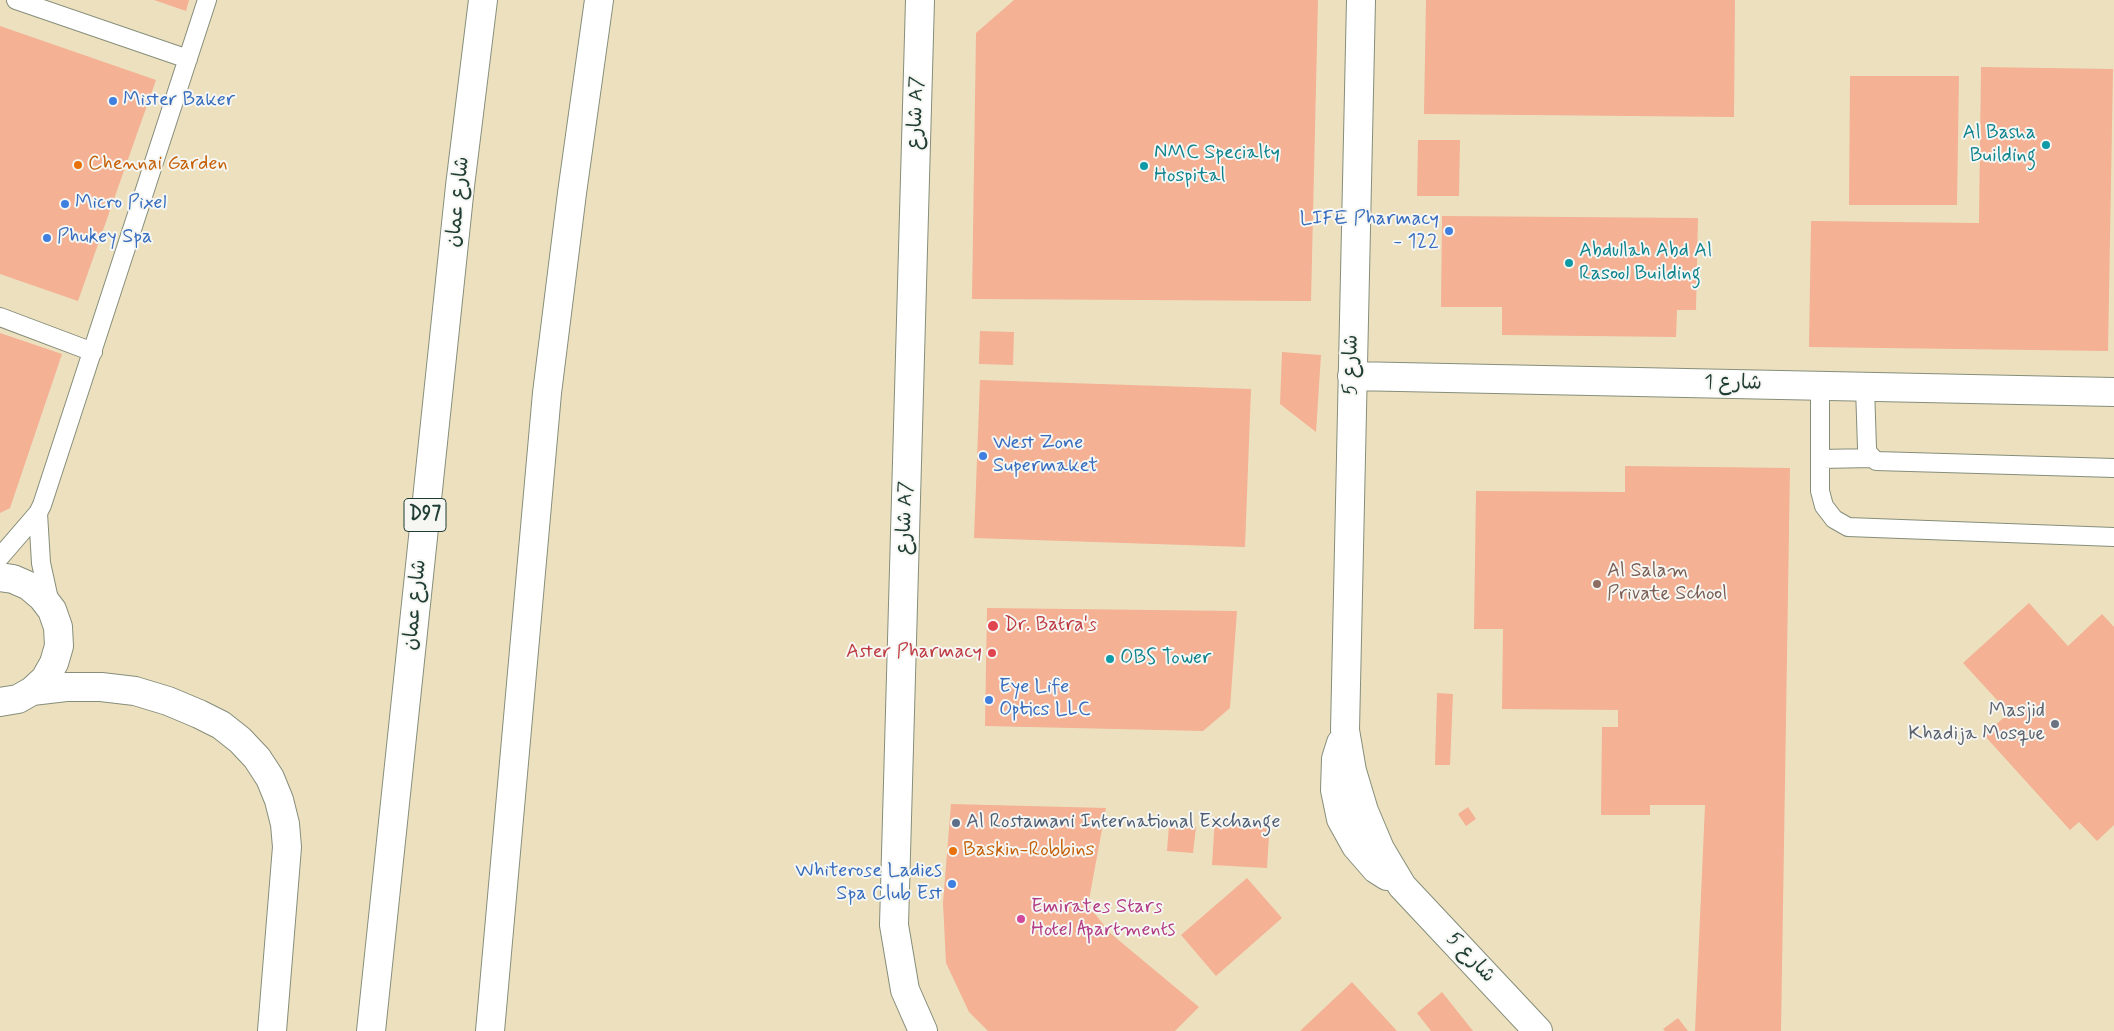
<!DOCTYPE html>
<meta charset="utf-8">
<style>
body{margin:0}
canvas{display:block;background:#ece0bf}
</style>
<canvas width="2114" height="1031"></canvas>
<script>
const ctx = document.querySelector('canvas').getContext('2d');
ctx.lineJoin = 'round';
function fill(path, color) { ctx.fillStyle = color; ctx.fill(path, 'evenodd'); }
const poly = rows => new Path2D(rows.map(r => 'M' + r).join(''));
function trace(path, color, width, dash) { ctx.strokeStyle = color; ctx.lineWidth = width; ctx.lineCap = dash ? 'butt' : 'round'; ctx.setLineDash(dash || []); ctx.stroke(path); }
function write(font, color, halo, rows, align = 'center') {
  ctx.font = font + ' Mynerve,"Playpen Sans Arabic",sans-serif'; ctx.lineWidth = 4; ctx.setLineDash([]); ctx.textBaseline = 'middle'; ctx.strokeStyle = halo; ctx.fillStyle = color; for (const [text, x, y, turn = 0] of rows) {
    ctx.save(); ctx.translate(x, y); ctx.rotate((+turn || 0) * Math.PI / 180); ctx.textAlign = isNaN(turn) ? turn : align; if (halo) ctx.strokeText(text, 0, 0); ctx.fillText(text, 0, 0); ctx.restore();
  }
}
fill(poly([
 [154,0,189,0,186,11],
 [1014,0,1318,0,1311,301,972,299,976,33],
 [1426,0,1735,0,1734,117,1424,114],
 [0,26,156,80,78,301,0,274],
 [1981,67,2113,69,2108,351,1809,347,1811,221,1979,223],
 [1850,76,1959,76,1957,205,1849,205],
 [1418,140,1460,140,1459,196,1417,196],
 [1442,216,1698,218,1696,310,1677,310,1676,337,1502,335,1502,307,1441,307],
 [980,331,1014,332,1013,365,979,364],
 [0,333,62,354,10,508,0,513],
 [1282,352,1321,355,1316,432,1280,404],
 [980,380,1251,389,1245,547,974,538],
 [1625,466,1790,468,1781,1031,1695,1031,1705,805,1650,805,1650,815,1601,815,1602,727,1618,727,1618,710,1502,709,1503,629,1474,629,1476,491,1625,492],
 [2029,603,2068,646,2102,614,2114,627,2114,825,2097,841,2079,822,2070,830,1984,735,2009,713,1963,663],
 [987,608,1237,611,1230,708,1203,731,985,726],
 [1437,693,1453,694,1450,765,1435,765],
 [951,804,1106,808,1088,905,1110,933,1199,1007,1175,1031,988,1031,969,1012,946,963,943,903],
 [1468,807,1476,819,1466,826,1458,814],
 [1215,817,1270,820,1267,868,1212,865],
 [1169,825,1196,827,1193,853,1167,851],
 [1247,878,1282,918,1216,976,1181,935],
 [1352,982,1397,1031,1300,1031],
 [1442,992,1473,1031,1431,1031,1417,1013],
 [1678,1018,1688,1031,1665,1031,1663,1029]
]), '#f4b194');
const service = poly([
 [16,0,188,59],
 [0,317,93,352],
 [1820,386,1820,491,1824,506,1834,519,1848,527,2114,537],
 [1865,387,1867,448,1868,453,1876,461,2114,468],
 [1820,459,1872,458],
 [38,513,41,563,50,604],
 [0,557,38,513,42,505,207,0]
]);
const minor = poly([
 [920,0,894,925,905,990,923,1031],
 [1361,0,1345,730,1352,771,1364,811,1380,849,1402,886,1538,1031],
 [1352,376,2114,392],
 [0,577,13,579,29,586,42,597,52,610,58,627,59,646,54,663,45,679,32,691,18,699,0,702],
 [32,691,66,687,101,687,135,691,168,701,199,714,221,725,240,740,257,758,270,778,279,800,285,824,287,847,272,1031],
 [1341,743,1336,759,1335,790,1341,819,1356,846,1376,869,1387,876]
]);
const primary = poly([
 [371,1031,460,186,483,0],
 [490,1031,547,393,572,193,599,0]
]);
trace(service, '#868e7a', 20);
trace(minor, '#868e7a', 30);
trace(primary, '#868e7a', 30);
trace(service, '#fff', 18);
trace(minor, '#fff', 28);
trace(primary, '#fff', 28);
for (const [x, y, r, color] of [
 [113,101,5,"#3f7fe0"],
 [2046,145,5,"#0f9aa8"],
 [78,165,5,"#e8710a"],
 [1144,166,5,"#0f9aa8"],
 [65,204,5,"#3f7fe0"],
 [1449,231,5,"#3f7fe0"],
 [47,238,5,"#3f7fe0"],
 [1569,263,5,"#0f9aa8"],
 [983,456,5,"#3f7fe0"],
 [1597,584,5,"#8d6e63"],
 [993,626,6,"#e0444e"],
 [992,653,5,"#e0444e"],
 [1110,659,5,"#0f9aa8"],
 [989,700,5,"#3f7fe0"],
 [2055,724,5,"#6b7280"],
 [956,823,5,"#5c6f8a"],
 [953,851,5,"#e8710a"],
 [952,884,5,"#3f7fe0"],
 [1021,919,5,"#d1479c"]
]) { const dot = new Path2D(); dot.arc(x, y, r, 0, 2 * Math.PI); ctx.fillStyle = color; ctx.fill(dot); trace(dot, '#f6f6f2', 2); }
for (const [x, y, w] of [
 [425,515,42]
]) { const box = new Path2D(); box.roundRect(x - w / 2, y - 16.5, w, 33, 4); ctx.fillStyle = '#f6f6f2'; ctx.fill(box); trace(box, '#1f3d34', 1); }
write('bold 19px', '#1f3d34', null, [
 ["D97",425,515]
]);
write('20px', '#366cbe', '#f6f6f2', [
 ["Mister Baker",123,101],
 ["Micro Pixel",75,204],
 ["LIFE Pharmacy",1439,220,"right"],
 ["- 122",1439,243,"right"],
 ["Phukey Spa",57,238],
 ["West Zone",993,444],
 ["Supermaket",993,467],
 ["Eye Life",999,688],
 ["Optics LLC",999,711],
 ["Whiterose Ladies",942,872,"right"],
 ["Spa Club Est",942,895,"right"]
], 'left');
write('20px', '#1f3d34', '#f6f6f2', [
 ["شارع A7",917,113,-88],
 ["شارع عمان",459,202,-84],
 ["شارع 5",1352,365,-89],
 ["شارع 1",1733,384,1],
 ["شارع A7",906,518,-88],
 ["شارع عمان",416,605,-84],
 ["شارع 5",1470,958,47]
]);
write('20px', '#0d838f', '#f6f6f2', [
 ["Al Basha",2036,134,"right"],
 ["Building",2036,157,"right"],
 ["NMC Specialty",1154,154],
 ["Hospital",1154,177],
 ["Abdullah Abd Al",1579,252],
 ["Rasool Building",1579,275],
 ["OBS Tower",1120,659]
], 'left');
write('20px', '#c56008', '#f6f6f2', [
 ["Chennai Garden",88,165],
 ["Baskin-Robbins",963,851]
], 'left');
write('20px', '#785e54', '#f6f6f2', [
 ["Al Salam",1607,572],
 ["Private School",1607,595]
], 'left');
write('20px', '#be3a42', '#f6f6f2', [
 ["Dr. Batra's",1004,626],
 ["Aster Pharmacy",982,653,"right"]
], 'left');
write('20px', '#5b616d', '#f6f6f2', [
 ["Masjid",2045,712],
 ["Khadija Mosque",2045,735]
], 'right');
write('20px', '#4e5e75', '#f6f6f2', [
 ["Al Rostamani International Exchange",966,823]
], 'left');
write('20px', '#b23c85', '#f6f6f2', [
 ["Emirates Stars",1031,908],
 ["Hotel Apartments",1031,931]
], 'left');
</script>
